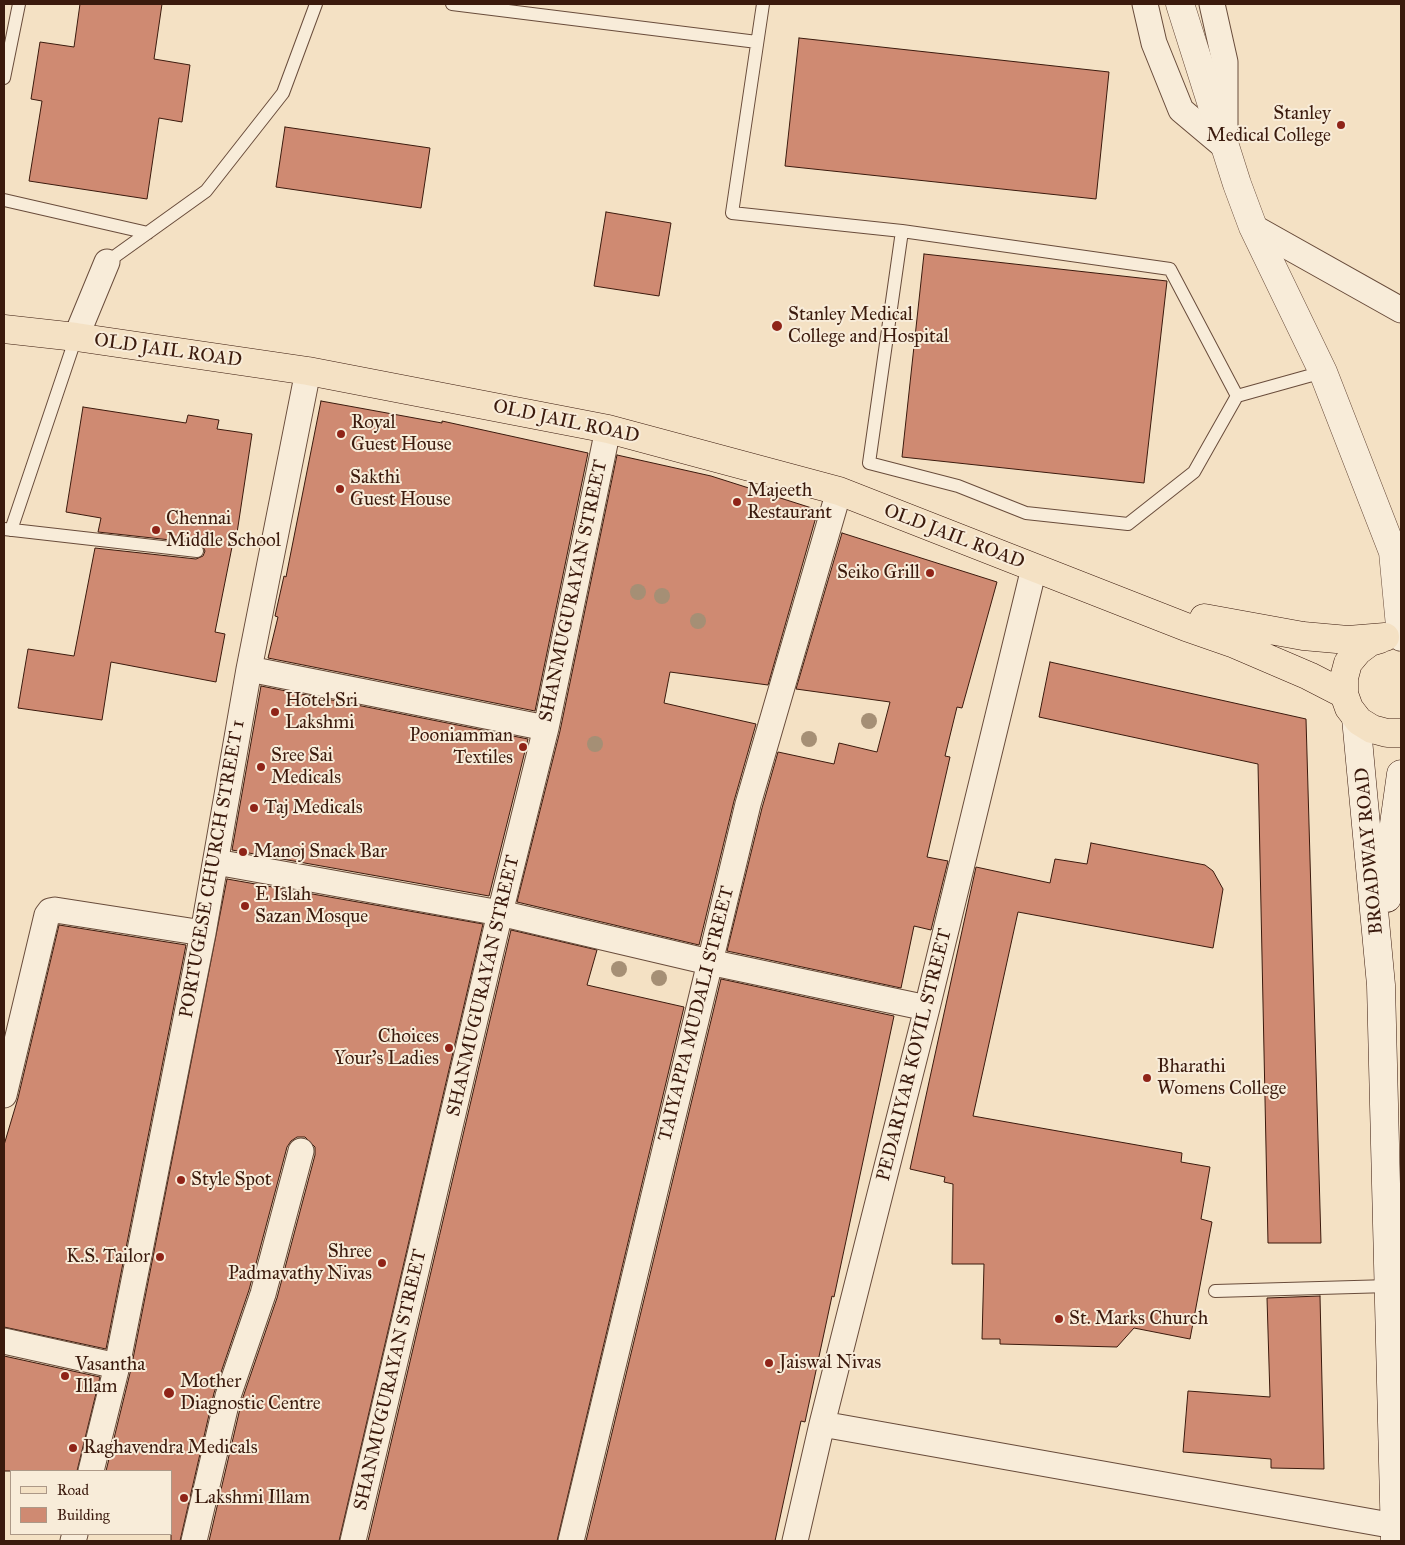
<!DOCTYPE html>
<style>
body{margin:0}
#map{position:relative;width:1405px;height:1545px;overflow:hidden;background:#f4e1c4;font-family:"IM FELL Great Primer",serif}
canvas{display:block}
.frame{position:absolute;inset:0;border:5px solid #3b1a0d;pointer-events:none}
.legend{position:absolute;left:10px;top:1470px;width:162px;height:65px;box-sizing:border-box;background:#f8ecd9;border:1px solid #ac9887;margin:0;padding:6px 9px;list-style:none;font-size:15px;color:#3b1a0d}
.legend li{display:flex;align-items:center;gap:10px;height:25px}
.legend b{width:25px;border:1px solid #ac9887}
</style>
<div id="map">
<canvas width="1405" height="1545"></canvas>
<div class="frame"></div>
<ul class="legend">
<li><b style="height:6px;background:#f4e1c4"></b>Road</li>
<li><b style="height:14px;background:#cf8a72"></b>Building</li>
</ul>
</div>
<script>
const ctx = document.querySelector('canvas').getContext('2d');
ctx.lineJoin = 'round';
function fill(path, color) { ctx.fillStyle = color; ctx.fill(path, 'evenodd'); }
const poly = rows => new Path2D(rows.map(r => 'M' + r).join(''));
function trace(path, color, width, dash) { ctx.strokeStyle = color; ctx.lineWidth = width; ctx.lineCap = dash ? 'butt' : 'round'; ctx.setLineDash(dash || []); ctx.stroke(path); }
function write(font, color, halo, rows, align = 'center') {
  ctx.font = font + ' "IM FELL Great Primer",serif'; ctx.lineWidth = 4; ctx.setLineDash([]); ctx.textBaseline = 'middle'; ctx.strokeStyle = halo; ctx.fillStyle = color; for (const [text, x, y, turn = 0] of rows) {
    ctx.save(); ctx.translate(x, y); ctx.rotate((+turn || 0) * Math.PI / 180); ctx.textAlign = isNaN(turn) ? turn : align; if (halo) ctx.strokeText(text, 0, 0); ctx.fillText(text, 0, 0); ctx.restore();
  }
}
const building = poly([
 [80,4,162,4,154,59,190,65,182,122,159,118,147,199,29,181,42,101,31,99,40,42,74,47,80,4],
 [799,38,1109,72,1096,199,785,166,799,38],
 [285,127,430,148,421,208,276,187,285,127],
 [606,212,671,223,659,296,594,286,606,212],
 [924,254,1167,281,1144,483,902,457,924,254],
 [321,401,442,423,442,421,588,453,535,711,268,658,278,617,275,616,284,576,286,577,321,401],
 [83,407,186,423,188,415,219,420,217,429,252,434,237,533,235,532,215,632,225,634,216,682,111,662,102,720,18,708,28,649,74,656,95,548,196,559,203,556,205,551,202,545,198,543,98,532,101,518,66,512,83,407],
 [617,455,711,476,818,510,768,685,670,672,664,703,756,724,734,801,699,945,517,902,560,731,617,455],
 [842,533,997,582,962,708,957,707,945,756,950,757,927,857,948,861,931,930,914,926,901,988,727,951,762,808,778,752,834,764,839,743,877,752,890,702,796,689,842,533],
 [1050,662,1306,719,1321,1243,1268,1243,1258,764,1039,717,1050,662],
 [261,686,528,739,489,896,232,850,261,686],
 [1091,843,1205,865,1213,871,1223,889,1213,948,1018,912,973,1116,1182,1153,1181,1162,1210,1167,1201,1219,1212,1222,1190,1339,1134,1328,1117,1347,1000,1344,1000,1339,982,1339,984,1264,952,1264,953,1184,944,1182,945,1177,910,1169,976,867,1050,883,1055,859,1087,864,1091,843],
 [227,879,483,924,339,1541,209,1541,242,1400,277,1298,315,1155,315,1147,305,1137,297,1137,291,1141,287,1147,249,1290,214,1393,180,1541,171,1541,171,1471,106,1471,131,1369,227,879],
 [59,925,186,945,106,1349,4,1327,4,1145,18,1098,59,925],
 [511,930,597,950,587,985,684,1007,557,1541,368,1541,511,930],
 [721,979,894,1016,834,1297,832,1296,805,1422,801,1421,775,1541,586,1541,721,979],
 [1320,1296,1324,1469,1271,1468,1271,1459,1183,1452,1188,1391,1270,1397,1267,1298,1320,1296],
 [4,1356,100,1377,77,1471,4,1471,4,1356]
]);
fill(building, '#cf8a72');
trace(building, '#3b1a0d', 1);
const service = poly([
 [452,4,757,42],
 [763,4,732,213,902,231],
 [4,78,19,4],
 [4,200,148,233],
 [107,262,206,191,283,93,316,4],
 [1237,396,1194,472,1128,524,1026,513,958,486,869,463,902,231,1170,269,1237,396,1323,372],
 [4,529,197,551],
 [11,530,76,337],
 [1215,1291,1389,1286]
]);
const minor = poly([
 [1145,4,1154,43,1181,110,1225,147,1225,62,1212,4],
 [1253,227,1401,310],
 [76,337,107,262],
 [249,669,546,728],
 [216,862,500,913,709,962,927,1008],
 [4,1095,47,915,50,911,55,910,203,933],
 [4,1341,117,1366],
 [822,1424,1395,1526],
 [91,1471,117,1366,203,933,249,669,308,371],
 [73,1541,75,1534],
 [194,1541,228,1396,263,1294,301,1151],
 [353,1541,500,913,546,728,608,429],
 [571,1541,748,804,839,491],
 [795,1541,822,1424,927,1008,1034,568]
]);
const tertiary = poly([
 [1180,4,1237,184,1253,227,1323,372,1393,552,1401,637]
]);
const secondary = poly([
 [1356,718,1381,985,1395,1541],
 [1387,898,1394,824,1401,774]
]);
const primary = poly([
 [4,329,76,337,308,371,608,429,839,491,1186,627,1232,643,1309,676,1344,694],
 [1204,618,1303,636,1348,640,1385,637],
 [1380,639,1370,642,1358,651,1348,663,1344,678,1344,694,1349,708,1359,721,1372,729,1387,733,1401,733]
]);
trace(service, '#694c3b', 14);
trace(minor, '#694c3b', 27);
trace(tertiary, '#694c3b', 29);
trace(secondary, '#3b1a0d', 29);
trace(primary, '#3b1a0d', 29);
trace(service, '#f8ecd9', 12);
trace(minor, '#f8ecd9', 25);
trace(tertiary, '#f8ecd9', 28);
trace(secondary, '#f8ecd9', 28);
trace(primary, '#f4e1c4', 28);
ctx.fillStyle = '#a58f75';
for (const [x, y] of [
 [638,592],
 [662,596],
 [698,621],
 [869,721],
 [809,739],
 [595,744],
 [619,969],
 [659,978]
]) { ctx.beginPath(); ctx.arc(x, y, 8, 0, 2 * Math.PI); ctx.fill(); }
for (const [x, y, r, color] of [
 [1341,125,5,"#8f2418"],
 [777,326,6,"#8f2418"],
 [341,434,5,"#8f2418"],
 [340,489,5,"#8f2418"],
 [737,502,5,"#8f2418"],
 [156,530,5,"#8f2418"],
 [930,573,5,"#8f2418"],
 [275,712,5,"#8f2418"],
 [523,747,5,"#8f2418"],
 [261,767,5,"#8f2418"],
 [254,808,5,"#8f2418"],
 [243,852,5,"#8f2418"],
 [245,906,5,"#8f2418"],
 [449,1048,5,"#8f2418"],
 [1147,1078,5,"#8f2418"],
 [181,1180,5,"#8f2418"],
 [160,1257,5,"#8f2418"],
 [382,1263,5,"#8f2418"],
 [1059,1319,5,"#8f2418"],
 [769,1363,5,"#8f2418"],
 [65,1376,5,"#8f2418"],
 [169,1393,6,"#8f2418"],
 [73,1448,5,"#8f2418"],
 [184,1498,5,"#8f2418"]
]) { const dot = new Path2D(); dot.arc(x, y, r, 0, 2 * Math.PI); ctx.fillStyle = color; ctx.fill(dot); trace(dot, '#f8ecd9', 2); }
write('19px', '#3b1a0d', '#f8ecd9', [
 ["Stanley",1331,114,"right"],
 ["Medical College",1331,136,"right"],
 ["Stanley Medical",788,315],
 ["College and Hospital",788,337],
 ["Royal",351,423],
 ["Guest House",351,445],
 ["Sakthi",350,478],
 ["Guest House",350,500],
 ["Majeeth",747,491],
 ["Restaurant",747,513],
 ["Chennai",166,519],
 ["Middle School",166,541],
 ["Seiko Grill",920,573,"right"],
 ["Hotel Sri",285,701],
 ["Lakshmi",285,723],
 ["Pooniamman",513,736,"right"],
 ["Textiles",513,758,"right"],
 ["Sree Sai",271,756],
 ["Medicals",271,778],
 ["Taj Medicals",264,808],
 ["Manoj Snack Bar",253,852],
 ["E Islah",255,895],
 ["Sazan Mosque",255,917],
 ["Choices",439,1037,"right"],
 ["Your's Ladies",439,1059,"right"],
 ["Bharathi",1157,1067],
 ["Womens College",1157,1089],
 ["Style Spot",191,1180],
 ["Shree",372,1252,"right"],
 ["Padmavathy Nivas",372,1274,"right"],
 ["K.S. Tailor",150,1257,"right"],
 ["St. Marks Church",1069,1319],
 ["Jaiswal Nivas",779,1363],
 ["Vasantha",75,1365],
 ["Illam",75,1387],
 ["Mother",180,1382],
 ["Diagnostic Centre",180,1404],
 ["Raghavendra Medicals",83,1448],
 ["Lakshmi Illam",194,1498]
], 'left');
write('19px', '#3b1a0d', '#f8ecd9', [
 ["OLD JAIL ROAD",168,351,8],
 ["OLD JAIL ROAD",566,422,12],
 ["OLD JAIL ROAD",954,537,21],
 ["SHANMUGURAYAN STREET",574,591,-78],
 ["BROADWAY ROAD",1370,851,-95],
 ["PORTUGESE CHURCH STREET 1",213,869,-80],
 ["SHANMUGURAYAN STREET",484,986,-77],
 ["TAIYAPPA MUDALI STREET",697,1014,-76],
 ["PEDARIYAR KOVIL STREET",915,1055,-76],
 ["SHANMUGURAYAN STREET",391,1380,-77]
]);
</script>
